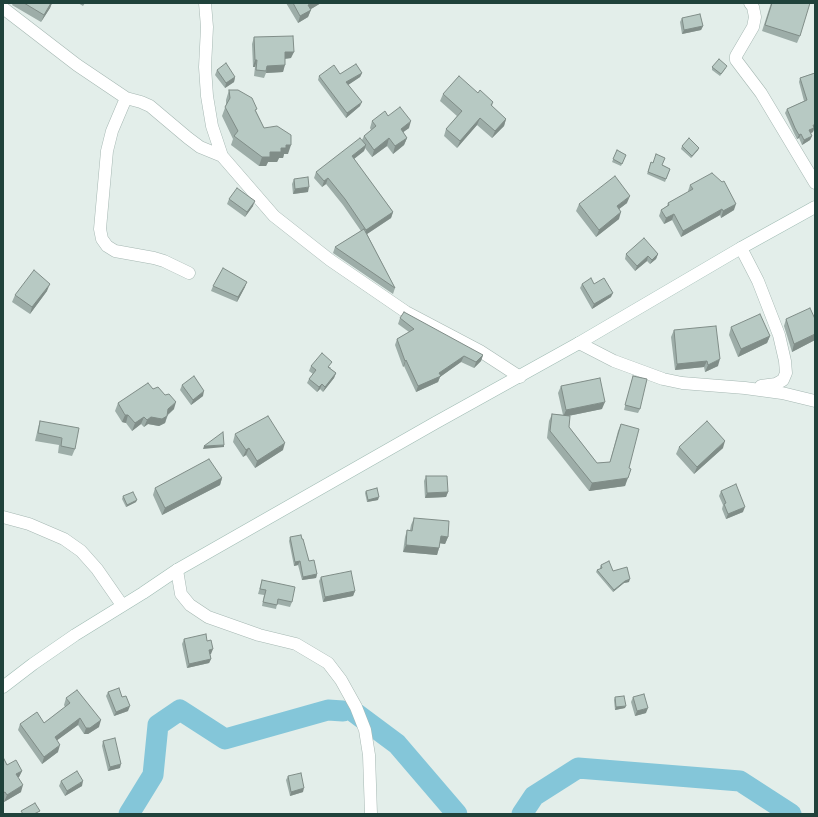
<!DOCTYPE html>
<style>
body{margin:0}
#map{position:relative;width:818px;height:817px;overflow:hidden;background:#e3eeea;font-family:"Space Grotesk",sans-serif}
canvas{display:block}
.frame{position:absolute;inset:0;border:4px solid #20423b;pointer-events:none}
</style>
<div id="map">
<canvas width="818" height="817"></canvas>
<div class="frame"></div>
</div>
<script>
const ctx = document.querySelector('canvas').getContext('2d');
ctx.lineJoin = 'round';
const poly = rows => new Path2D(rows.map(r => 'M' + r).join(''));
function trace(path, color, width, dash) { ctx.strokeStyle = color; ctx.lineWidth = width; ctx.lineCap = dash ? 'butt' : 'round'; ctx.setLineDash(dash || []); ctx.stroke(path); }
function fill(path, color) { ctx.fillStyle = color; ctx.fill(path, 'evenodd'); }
trace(poly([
 [354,712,397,744,457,814],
 [129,814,153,775,158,725,180,710,225,739,328,710,343,711],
 [522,814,534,796,578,768,740,781,791,814]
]), '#84c6d9', 21);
const street = poly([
 [205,3,207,27,205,67,207,96,212,126,222,156],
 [750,3,753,7,755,17,753,27,736,56,736,60,761,93,815,183],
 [3,8,77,65,126,98,141,102,150,106,188,138,200,147,222,156,274,216,330,260,406,312,480,351,520,377],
 [126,98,112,131,107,151,100,229,102,239,107,246,115,251,154,258,164,261,189,273],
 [741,248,758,281,779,335,785,361,786,373,783,380,776,384,761,386],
 [579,343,614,361,663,379,682,383,745,388,782,393,815,401],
 [3,517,29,524,64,539,81,551,97,569,122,605],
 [177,570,181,594,190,605,208,617,259,635,296,644,328,663,341,680,356,707,365,730,369,755,371,814]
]);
const secondary = poly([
 [3,687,33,664,75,635,143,593,177,570,435,423,579,343,741,248,815,207]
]);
trace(street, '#a5b7b2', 13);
trace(secondary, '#9fbbb3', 13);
trace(street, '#fff', 12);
trace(secondary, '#fff', 12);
fill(poly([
 [13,3,52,3,50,8,41,22,12,5],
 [78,3,85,3,83,6],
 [286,3,321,3,311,9,308,17,298,23],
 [771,3,800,36,797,43,762,31],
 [682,18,703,26,701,30,682,34,680,22],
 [254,37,291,58,285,59,283,72,266,73,264,78,254,76,255,67,253,67,252,44],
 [712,67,726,68,720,76,712,70],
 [217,70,235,77,234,82,225,88,215,75],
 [815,71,815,128,814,129,813,132,811,133,812,136,810,140,802,145,799,138,797,139,794,133,785,113,787,109,804,101,799,82,800,78,814,73],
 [362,73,360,77,348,85,360,106,346,118,318,80,319,76],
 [229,90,256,111,264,128,288,154,284,154,283,158,279,158,277,162,268,162,266,166,259,166,231,145,233,139,222,116,226,105,226,100],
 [478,93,493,102,492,106,506,119,504,126,492,138,477,125,457,148,444,136,446,129,457,116,440,101,443,94],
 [388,116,409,128,403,132,407,138,404,145,393,154,387,146,372,157,365,148,364,151,354,159,393,212,391,218,367,234,395,288,393,294,333,253,335,247,361,231,343,205,326,184,322,187,314,178,316,172,362,140,364,136,371,130,370,128,372,121],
 [682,146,698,150,691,158,681,149],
 [617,150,626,155,621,166,612,162],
 [651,162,663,165,670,169,665,182,647,174],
 [294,179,308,192,293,194,292,184],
 [690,185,734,210,721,218,720,215,681,237,672,220,664,224,659,216,661,210,667,206,668,203,689,192,688,191],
 [229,199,253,206,245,217,227,204],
 [627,203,619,209,619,219,596,237,576,211,579,204],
 [626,254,658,254,656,259,650,264,647,261,635,271,625,259],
 [582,284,594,284,611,297,592,309,580,288],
 [213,286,245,287,237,302,211,291],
 [47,291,30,314,12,302,15,295],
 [400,318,483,355,481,361,474,368,461,362,440,377,438,382,416,392,404,366,403,367,395,345,397,339,409,332,398,324],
 [786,319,815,319,815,340,792,352,784,326],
 [731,327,770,336,767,343,738,357,729,335],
 [674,330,718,366,705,372,704,367,675,370,671,337],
 [311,366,331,367,330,368,336,373,334,378,323,392,320,389,317,392,307,383,309,379,313,374,309,371],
 [633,376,640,409,638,413,624,410],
 [182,385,203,396,191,405,180,390],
 [561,386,602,409,568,416,569,427,597,463,610,462,618,431,621,424,629,468,625,486,589,491,547,438,549,421,552,414,563,415,558,393],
 [153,389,174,409,168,415,165,423,159,426,148,424,144,427,141,424,132,431,126,423,122,422,115,411,118,403],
 [40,421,75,449,72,456,58,453,59,445,35,441,38,428],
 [235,434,283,450,255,468,246,455,243,457,233,442],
 [679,447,723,448,694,474,676,454],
 [426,476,448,492,446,497,425,498,424,481],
 [222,478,220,485,162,515,153,495,155,488],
 [366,491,378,500,367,502,365,493],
 [721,491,743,512,726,519,722,509,723,505,719,496],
 [123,496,136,502,126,507,122,499],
 [414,518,448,537,445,544,440,543,439,548,437,555,403,552,405,537,407,530,410,530,411,525],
 [290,537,302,539,309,561,317,574,316,578,302,580,298,565,294,566,289,541],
 [601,565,629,582,624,583,613,592,596,572,597,570,600,569,600,567],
 [321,577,355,591,353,596,323,602,319,581],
 [262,580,292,602,290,607,277,604,276,609,262,606,264,595,258,594],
 [184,639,207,641,211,654,210,654,211,659,209,663,187,668,182,644],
 [108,692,122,697,128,711,114,716,106,696],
 [615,697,625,708,615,710,614,700],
 [633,697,646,713,635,716,631,702],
 [66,698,99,727,88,734,84,734,78,725,57,740,58,752,42,764,18,730,20,724,44,723,65,707,64,705],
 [103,741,120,768,108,771,102,746],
 [3,757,7,765,22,771,19,777,18,777,21,792,4,802,3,799],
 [288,776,303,792,290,796,286,780],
 [61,781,82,786,65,796,59,786]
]), '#9dada8');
fill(poly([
 [51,3,52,3,50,8,41,22,44,15],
 [312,3,321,3,306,12,308,5],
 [311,10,308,17,298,23,300,16],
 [703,26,701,30,682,34,684,30],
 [285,52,294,52,291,58,282,59],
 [255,60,257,60,255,67,253,67],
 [285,65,283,72,266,73,267,66],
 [362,73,360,77,345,87,346,82],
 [235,77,234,82,225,88,226,83],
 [362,102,360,106,346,118,347,113],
 [480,118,477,125,457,148,460,141],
 [506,119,504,126,492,138,495,131],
 [411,121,409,128,398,136,401,129],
 [813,125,815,125,815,128,814,129,813,132,807,135,809,130],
 [801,134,799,138,797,139,799,135],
 [812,136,810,140,802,145,804,140],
 [389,138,387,146,372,157,374,150],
 [407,138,404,145,393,154,395,146],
 [286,145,291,145,288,154,284,154,283,158,279,158,277,162,268,162,266,166,259,166,262,157,270,152,281,148],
 [366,145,364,151,350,162,352,156],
 [699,148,698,150,691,158,692,156],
 [328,178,326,184,322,187,324,181],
 [309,187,308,192,293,194,295,189],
 [630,196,627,203,614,213,617,206],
 [255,201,253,206,245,217,247,212],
 [736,204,734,210,721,218,723,211],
 [722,209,720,215,681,237,683,231],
 [393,212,391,218,364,236,366,230],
 [621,212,619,219,596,237,599,230],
 [674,214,672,220,664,224,666,218],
 [658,254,656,259,650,264,652,260],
 [648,256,647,261,635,271,637,266],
 [247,282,245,287,237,302,238,297],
 [50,284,47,291,30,314,32,307],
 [613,293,611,297,592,309,594,304],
 [815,334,815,340,792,352,794,344],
 [770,336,767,343,738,357,741,349],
 [483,355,481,361,474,368,476,362],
 [464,356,461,362,440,377,438,382,416,392,418,386,439,373],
 [720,359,718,366,705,372,708,365],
 [406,360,404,366,403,367,405,361],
 [707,361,704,367,675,370,677,364],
 [336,373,334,378,323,392,325,387],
 [322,384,320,389,317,392,319,387],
 [204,391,203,396,191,405,193,400],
 [176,402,174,409,166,416,168,409],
 [605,402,602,409,563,417,566,410],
 [125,415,128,415,126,423,122,422],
 [167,416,165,423,159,426,148,424,144,427,147,420,151,417],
 [144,417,141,424,132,431,135,423],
 [725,441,723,448,694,474,697,467],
 [285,443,283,450,255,468,257,461],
 [224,445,224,447,203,449,204,446],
 [249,448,246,455,243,457,246,450],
 [222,478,220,485,162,515,165,508],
 [628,478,625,486,589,491,592,483],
 [448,492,446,497,425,498,427,493],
 [379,497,378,500,367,502,368,500],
 [137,500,136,502,126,507,127,505],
 [745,507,743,512,726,519,728,514],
 [441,536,448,537,445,544,438,543],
 [406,545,439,548,437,555,403,552],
 [300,561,298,565,294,566,295,562],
 [317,574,316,578,302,580,303,577],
 [630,579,629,582,624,583,613,592,614,590,625,581],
 [355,591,353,596,323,602,325,597],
 [213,649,211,654,208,655,209,650],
 [211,659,209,663,187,668,189,664],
 [130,706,128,711,114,716,116,712],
 [626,706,625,708,615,710,616,707],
 [648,708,646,713,635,716,637,711],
 [80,718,78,725,52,744,55,737],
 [101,720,99,727,88,734,84,734,86,728],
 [60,745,58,752,42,764,44,757],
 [121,764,120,768,108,771,110,767],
 [22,771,19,777,14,780,16,774],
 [83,781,82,786,65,796,67,791],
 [23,785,21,792,4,802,7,795],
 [304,788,303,792,290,796,291,792]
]), '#808d88');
const building = poly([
 [24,3,51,3,44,15,24,3],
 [293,3,312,3,308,5,311,10,300,16,293,3],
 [772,3,810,3,800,36,765,25,772,3],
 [700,14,703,26,684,30,682,18,700,14],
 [293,36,294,52,285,52,285,65,267,66,266,71,256,70,257,60,255,60,254,37,293,36],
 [719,59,727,66,721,74,712,67,719,59],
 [226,63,235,77,226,83,217,70,226,63],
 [356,64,362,73,346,82,362,102,347,113,319,76,334,65,340,74,356,64],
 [815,73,815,125,813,125,814,128,809,130,812,136,804,140,801,134,799,135,795,128,787,109,807,100,800,78,815,73],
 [459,76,478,93,480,90,493,102,491,105,506,119,495,131,480,118,460,141,446,129,462,111,443,94,459,76],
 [229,90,238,90,252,98,257,109,255,110,264,128,277,126,291,135,291,145,286,145,286,148,281,148,281,152,270,152,270,157,262,157,234,136,238,131,225,107,230,98,229,90],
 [400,107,411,121,401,129,407,138,395,146,389,138,374,150,364,136,376,126,372,121,385,111,388,116,400,107],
 [360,138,366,145,352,156,393,212,366,230,345,199,328,178,324,181,316,172,360,138],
 [689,138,699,148,692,156,682,146,689,138],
 [617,150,626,155,622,164,613,159,617,150],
 [656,154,665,158,662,165,670,169,666,179,648,172,651,162,653,163,656,154],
 [712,173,722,182,724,181,736,204,723,211,722,209,683,231,674,214,666,218,661,210,669,205,668,203,693,189,690,185,712,173],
 [615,176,630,196,617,206,621,212,599,230,579,204,615,176],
 [308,177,309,187,295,189,294,179,308,177],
 [237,188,255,201,247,212,229,199,237,188],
 [364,229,395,288,335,247,364,229],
 [644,238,658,254,652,260,648,256,637,266,626,254,644,238],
 [223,268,247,282,238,297,213,286,223,268],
 [34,270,50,284,32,307,15,295,34,270],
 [591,278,594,284,604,278,613,293,594,304,582,284,591,278],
 [810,308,815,319,815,334,794,344,786,319,810,308],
 [404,312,483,355,476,362,464,356,439,373,441,376,418,386,406,360,405,361,397,339,414,329,400,318,404,312],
 [760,314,770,336,741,349,731,327,760,314],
 [716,326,720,359,708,365,707,361,677,364,674,330,716,326],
 [322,353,332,362,328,367,336,373,325,387,322,384,319,387,309,379,316,370,311,366,322,353],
 [194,376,204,391,193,400,182,385,194,376],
 [633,376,647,379,640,409,625,405,633,376],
 [600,378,605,402,566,410,561,386,600,378],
 [148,383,153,389,158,387,165,395,169,394,176,402,168,409,167,416,162,419,151,417,147,420,144,417,135,423,128,415,125,415,118,403,148,383],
 [552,414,570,416,569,427,597,463,610,462,621,424,639,429,629,468,631,469,628,478,592,483,550,431,552,414],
 [268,416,285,443,257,461,249,448,246,450,235,434,268,416],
 [40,421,79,428,75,449,61,446,62,438,38,433,40,421],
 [707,421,725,441,697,467,679,447,707,421],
 [223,432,224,445,204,446,223,432],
 [209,459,222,478,165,508,155,488,209,459],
 [426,476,447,476,448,492,427,493,426,476],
 [736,484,745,507,728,514,724,504,726,503,721,491,736,484],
 [377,488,379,497,368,500,366,491,377,488],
 [133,492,137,500,127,505,123,496,133,492],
 [414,518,449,521,448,537,441,536,439,548,406,545,407,530,412,531,414,518],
 [301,535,302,539,303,539,309,561,314,560,317,574,303,577,300,561,295,562,290,537,301,535],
 [609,561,613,571,627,567,630,579,625,581,614,590,597,570,602,568,601,565,609,561],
 [351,571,355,591,325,597,321,577,351,571],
 [262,580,295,587,292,602,278,599,277,605,263,602,266,590,260,589,262,580],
 [206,634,207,641,211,640,213,649,209,650,211,659,189,664,184,639,206,634],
 [119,688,122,697,126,696,130,706,116,712,108,692,119,688],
 [77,690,101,720,90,728,86,728,80,718,55,737,60,745,44,757,20,724,37,712,44,723,70,703,66,698,77,690],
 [644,694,648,708,637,711,633,697,644,694],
 [624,696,626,706,616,707,615,697,624,696],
 [115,738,121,764,110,767,103,741,115,738],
 [3,757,7,765,16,760,22,771,16,774,23,785,7,795,5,792,3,793,3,757],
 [77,771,83,781,67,791,61,781,77,771],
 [301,773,304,788,291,792,288,776,301,773],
 [35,803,40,811,34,814,23,814,21,811,35,803]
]);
fill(building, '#b7c9c3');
trace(building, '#808d88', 1);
</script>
